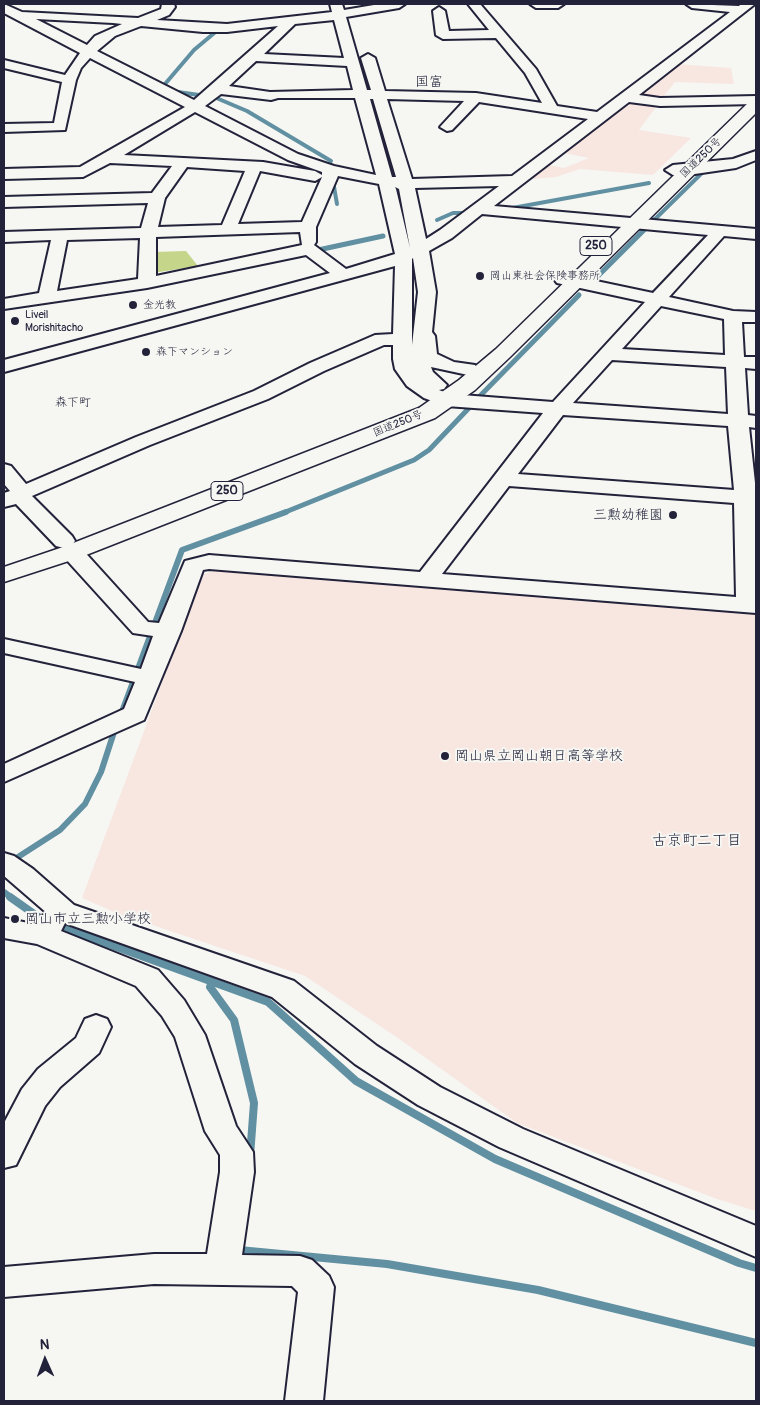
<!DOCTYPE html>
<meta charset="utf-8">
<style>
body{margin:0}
#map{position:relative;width:760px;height:1405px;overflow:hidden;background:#f6f6f2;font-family:Pangolin,sans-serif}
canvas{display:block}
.frame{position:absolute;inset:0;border:5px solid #22223b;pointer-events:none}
.north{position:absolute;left:20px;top:1335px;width:50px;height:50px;-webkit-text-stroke:4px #f6f6f2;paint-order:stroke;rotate:358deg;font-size:14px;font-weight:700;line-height:20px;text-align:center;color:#22223b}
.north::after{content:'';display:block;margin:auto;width:18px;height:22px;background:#22223b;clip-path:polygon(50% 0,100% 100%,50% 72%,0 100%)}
</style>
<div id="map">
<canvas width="760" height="1405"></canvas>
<div class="frame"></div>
<div class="north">N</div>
</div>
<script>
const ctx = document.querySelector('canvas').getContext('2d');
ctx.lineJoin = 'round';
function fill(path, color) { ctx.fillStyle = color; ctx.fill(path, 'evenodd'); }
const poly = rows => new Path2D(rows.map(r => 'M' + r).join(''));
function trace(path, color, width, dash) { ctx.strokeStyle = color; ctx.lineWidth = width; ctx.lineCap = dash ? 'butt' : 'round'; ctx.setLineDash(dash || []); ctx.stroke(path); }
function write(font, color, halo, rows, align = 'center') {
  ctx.font = font + ' Pangolin,"Klee One",sans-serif'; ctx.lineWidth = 4; ctx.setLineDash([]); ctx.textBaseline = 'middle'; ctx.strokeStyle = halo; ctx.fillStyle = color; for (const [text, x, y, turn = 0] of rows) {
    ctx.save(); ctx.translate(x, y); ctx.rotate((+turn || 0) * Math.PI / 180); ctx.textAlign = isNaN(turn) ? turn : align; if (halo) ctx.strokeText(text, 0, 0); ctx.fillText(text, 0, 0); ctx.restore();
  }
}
fill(poly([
 [676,64,731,68,734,84,675,82,660,101,636,97],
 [633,99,659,103,639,130,691,138,653,175,580,169,556,177,521,180,543,164,564,168,589,158,559,152],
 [216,570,756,614,756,1211,717,1199,517,1123,395,1036,305,976,119,914,82,898,202,575]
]), '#f8e6e1');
fill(poly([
 [186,251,198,266,153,273,153,252]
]), '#c5d589');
trace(poly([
 [206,96,171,91,166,88,165,84,194,50,219,29],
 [214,97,247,111,331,161],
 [333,181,337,204],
 [507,209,649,183],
 [437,220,453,213,466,213],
 [652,222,705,170]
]), '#6090a1', 4);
trace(poly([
 [651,223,654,220],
 [318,250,383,236],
 [592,282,646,228],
 [477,399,579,295],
 [283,513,414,460,429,450,469,408]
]), '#6090a1', 5);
trace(poly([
 [120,717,182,550,286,512],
 [18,857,60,830,85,804,101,772,116,726],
 [4,892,12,898]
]), '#6090a1', 6);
trace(poly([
 [10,897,44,921],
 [56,925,268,1002,356,1081,495,1159,739,1263,756,1268],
 [212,982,210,987,234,1020,254,1103,250,1156],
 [240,1246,239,1250,387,1264,538,1290,756,1343]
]), '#6090a1', 8);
const minor = poly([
 [4,4,22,12,138,18,161,9,162,4,174,4,175,7,169,15,157,20,227,24,332,12,330,4,342,4,344,10,380,4,405,4,399,8,346,17,367,90,371,90,361,58,368,54,375,58,385,91,476,93,542,103,525,73,496,38,443,39,436,35,433,11,439,7,445,11,449,31,489,30,468,4,480,4,536,69,557,106,597,112,730,12,692,8,686,4,739,6,741,4,755,4,639,95,660,98,756,96,756,104,660,106,629,102,494,206,756,229,756,239,724,236,669,297,733,311,756,312,756,322,742,322,744,357,756,357,756,369,745,368,748,415,756,416,756,428,749,427,756,492,756,613,209,569,203,570,181,631,144,720,4,782,4,764,124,709,135,682,4,653,4,639,141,669,153,636,133,633,64,557,61,552,64,548,56,546,16,504,4,507,4,493,10,491,4,484,4,464,11,466,26,484,136,437,254,391,310,363,375,335,393,334,395,266,4,372,4,360,330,273,306,255,147,288,4,309,4,299,39,293,51,240,4,242,4,232,141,228,148,203,4,207,4,197,152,193,172,166,110,163,83,177,4,179,4,169,80,167,185,107,90,58,81,68,76,80,65,130,4,132,4,124,54,123,62,82,4,68,4,60,65,75,80,53,4,13,4,4],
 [36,19,113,23,122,24,95,36,87,45,36,19],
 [334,20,344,58,264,54,295,24,334,20],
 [141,26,203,32,227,32,278,26,194,100,97,51,115,36,141,26],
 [256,61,347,66,353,90,270,92,229,86,256,61],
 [221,94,271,100,278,98,355,98,376,175,334,166,298,154,205,106,221,94],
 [370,99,373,99,396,177,392,177,370,99],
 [387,99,464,101,440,127,447,131,452,130,479,102,588,119,512,176,412,179,387,99],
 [195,112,288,160,322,172,322,175,315,171,263,162,124,155,195,112],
 [187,167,245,171,222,225,158,227,165,198,187,167],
 [260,171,315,181,322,177,302,222,238,224,260,171],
 [338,176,379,184,395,254,346,269,314,245,316,242,316,227,338,176],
 [499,186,440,230,426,239,415,188,499,186],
 [395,187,399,189,410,248,396,189,395,187],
 [482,214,708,235,653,293,563,274,557,275,554,279,557,283,645,302,553,402,449,394,439,390,444,389,447,385,433,372,431,367,468,375,475,373,478,369,475,365,454,362,437,354,435,336,432,332,436,292,429,251,452,238,482,214],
 [300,232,302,245,156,276,156,237,300,232],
 [140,238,138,279,57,291,67,240,140,238],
 [413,258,418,292,412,345,412,259,413,258],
 [661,306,724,319,725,355,622,349,661,306],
 [384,345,393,345,393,359,395,369,407,386,424,398,446,406,543,413,420,572,209,555,185,561,159,623,148,622,80,547,72,545,75,541,72,536,32,496,150,445,268,399,324,371,384,345],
 [612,360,726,367,728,414,573,403,612,360],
 [563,415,728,426,734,490,518,474,563,415],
 [509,486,734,503,736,597,442,574,509,486],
 [530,4,564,4,558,8,536,8,530,4],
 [756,151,756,160,736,168,688,175,673,175,665,170,673,165,733,159,756,151],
 [4,853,14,856,33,869,74,905,294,981,377,1046,440,1087,523,1129,756,1226,756,1257,499,1147,418,1105,355,1064,272,997,65,923,61,931,158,970,184,1000,205,1035,236,1126,253,1152,254,1172,242,1255,300,1256,312,1260,329,1276,334,1287,323,1401,285,1401,298,1292,292,1286,154,1284,4,1297,4,1267,154,1254,207,1254,220,1172,220,1155,205,1131,175,1037,162,1016,136,986,37,944,4,938,4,918,33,924,41,916,48,914,4,876,4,853],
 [96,1015,107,1019,111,1027,99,1053,60,1087,45,1106,16,1165,4,1168,4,1123,22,1089,38,1069,76,1038,85,1019,96,1015]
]);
const highway = poly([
 [756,99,756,113,510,357,475,390,435,418,81,557,4,582,4,567,63,547,419,408,459,380,496,349,750,101,756,99]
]);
trace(minor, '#22223b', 4);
trace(highway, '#22223b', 3);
fill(minor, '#f6f6f2');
fill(highway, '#f6f6f2');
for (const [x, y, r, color] of [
 [480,276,5,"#22223b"],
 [133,305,5,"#22223b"],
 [15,321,5,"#22223b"],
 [146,352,5,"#22223b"],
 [673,515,5,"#22223b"],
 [445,756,5,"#22223b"],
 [15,919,5,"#22223b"]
]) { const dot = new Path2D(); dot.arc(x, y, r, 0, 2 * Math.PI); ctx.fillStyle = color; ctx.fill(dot); trace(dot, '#f6f6f2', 2); }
write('11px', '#22223b', '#f6f6f2', [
 ["国道250号",701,158,-44],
 ["国道250号",398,424,-22]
]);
write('11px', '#22223b', '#f6f6f2', [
 ["岡山東社会保険事務所",490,276],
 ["金光教",143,305],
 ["Liveil",25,315],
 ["Morishitacho",25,328],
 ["森下マンション",156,352]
], 'left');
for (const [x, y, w] of [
 [596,246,32],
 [227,491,32]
]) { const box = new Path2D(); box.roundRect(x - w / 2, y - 9.5, w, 19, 4); ctx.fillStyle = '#f6f6f2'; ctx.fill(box); trace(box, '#22223b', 1); }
write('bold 12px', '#22223b', null, [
 ["250",596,246],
 ["250",227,491]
]);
write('12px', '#22223b', '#f6f6f2', [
 ["森下町",73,403]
]);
write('14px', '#22223b', '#f6f6f2', [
 ["国富",429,82]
]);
write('14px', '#22223b', '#f6f6f2', [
 ["三勲幼稚園",663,515,"right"],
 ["岡山県立岡山朝日高等学校",455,756],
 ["岡山市立三勲小学校",25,919]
], 'left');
write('15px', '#22223b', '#f6f6f2', [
 ["古京町二丁目",697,841]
]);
</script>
